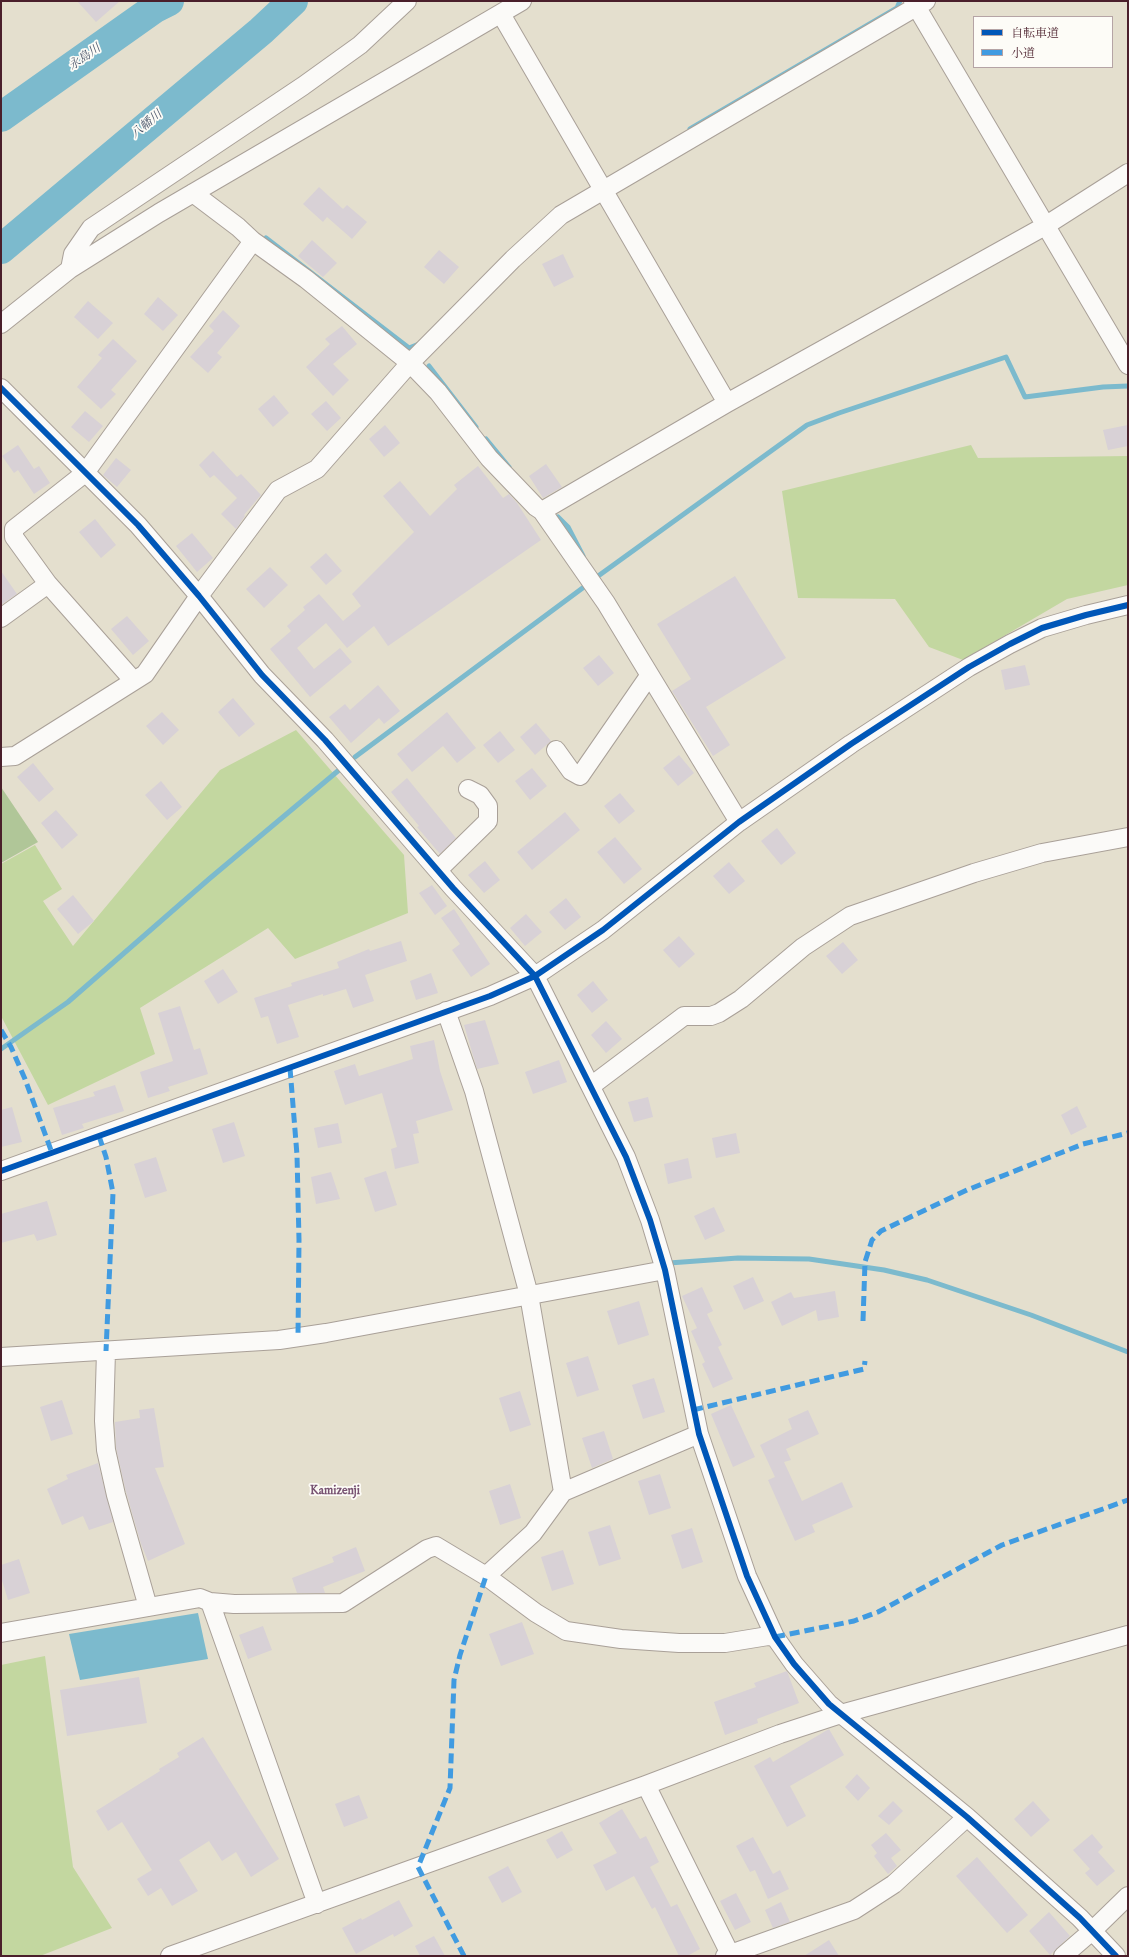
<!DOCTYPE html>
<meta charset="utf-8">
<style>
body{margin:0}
#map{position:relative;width:1129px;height:1957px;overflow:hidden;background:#e4dfce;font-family:"IM FELL English","Noto Serif JP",serif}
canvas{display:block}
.frame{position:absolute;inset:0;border:2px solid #4a1f2b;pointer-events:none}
.legend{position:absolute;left:973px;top:16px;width:140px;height:52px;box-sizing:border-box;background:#fdfcf7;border:1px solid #b5a4a5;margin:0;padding:5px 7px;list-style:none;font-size:12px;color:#4a1f2b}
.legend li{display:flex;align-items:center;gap:8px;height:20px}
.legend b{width:20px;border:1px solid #b5a4a5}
</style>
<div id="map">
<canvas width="1129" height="1957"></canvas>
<div class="frame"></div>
<ul class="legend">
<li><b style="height:5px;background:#0057b8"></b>自転車道</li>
<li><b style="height:5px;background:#409be1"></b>小道</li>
</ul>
</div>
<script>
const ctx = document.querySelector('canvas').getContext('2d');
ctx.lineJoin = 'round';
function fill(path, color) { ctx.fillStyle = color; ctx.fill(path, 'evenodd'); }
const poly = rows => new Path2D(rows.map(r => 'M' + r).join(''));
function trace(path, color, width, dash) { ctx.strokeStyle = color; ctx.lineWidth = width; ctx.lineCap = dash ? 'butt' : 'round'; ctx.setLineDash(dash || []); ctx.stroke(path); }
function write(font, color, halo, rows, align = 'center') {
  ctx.font = font + ' "IM FELL English","Noto Serif JP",serif'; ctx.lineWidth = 3.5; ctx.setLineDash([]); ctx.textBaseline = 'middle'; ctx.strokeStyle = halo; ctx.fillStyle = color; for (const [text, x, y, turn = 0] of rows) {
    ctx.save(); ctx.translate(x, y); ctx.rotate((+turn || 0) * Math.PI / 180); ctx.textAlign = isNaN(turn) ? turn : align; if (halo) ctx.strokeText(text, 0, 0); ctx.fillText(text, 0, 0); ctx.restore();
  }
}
fill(poly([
 [971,445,978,458,1128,456,1128,585,1067,599,963,660,929,647,895,599,798,598,782,491],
 [296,730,404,855,408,913,295,959,268,928,140,1008,155,1054,48,1105,1,1016,1,864,35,845,62,889,43,901,73,946,220,770],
 [45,1656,73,1867,112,1928,40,1956,1,1956,1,1665]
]), '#c3d7a0');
fill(poly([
 [1,787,38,842,1,863]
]), '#b0c698');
fill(poly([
 [198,1613,208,1659,80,1680,69,1634]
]), '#7cbacd');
trace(poly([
 [690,129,897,8,900,1],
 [266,238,409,348,419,344],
 [429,366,476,427],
 [486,439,509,467],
 [558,517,568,527,583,556],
 [594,579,807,425,839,413,1006,357,1025,397,1103,387,1128,386],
 [355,757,588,584],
 [1,1049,68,1002,209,879,339,770],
 [669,1263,738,1258,809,1259,884,1270,927,1280,1031,1315,1128,1352]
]), '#7cbacd', 5);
trace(poly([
 [1,117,155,8,169,1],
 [1,249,261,31,293,1]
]), '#7cbacd', 30);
fill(poly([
 [77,1,120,1,96,22],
 [319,187,343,209,347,205,367,222,352,239,327,217,323,222,303,204],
 [312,240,337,263,323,277,298,256],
 [439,250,459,267,444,284,424,267],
 [563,254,574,277,554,287,542,264],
 [158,297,178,315,163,331,144,314],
 [88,301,113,323,98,339,74,317],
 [223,310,240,326,217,353,222,357,208,373,190,357,214,331,209,326],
 [342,326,357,344,333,364,349,380,333,396,306,367,330,344,325,339],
 [113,339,137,361,111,390,116,394,101,409,77,387,102,358,98,355],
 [274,395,289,413,273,427,258,409],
 [326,401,341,418,327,431,311,414],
 [85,411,103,426,89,442,71,427],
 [385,425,400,443,384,457,369,439],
 [1128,425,1128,446,1108,450,1103,430],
 [18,445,34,469,39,466,50,483,34,494,18,470,14,473,2,456],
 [213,451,237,477,241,474,261,495,244,515,245,516,236,529,221,514,237,498,214,475,210,478,199,465],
 [116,458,131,470,117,487,103,475],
 [546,464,562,487,543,498,529,476],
 [478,466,503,498,509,494,517,503,541,540,388,646,374,626,347,648,326,623,297,648,314,669,340,648,352,662,310,697,270,649,291,631,287,626,305,610,303,607,319,594,343,621,361,606,352,594,414,532,383,496,400,481,430,516,457,489,454,485],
 [95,519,116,545,101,558,79,532],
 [192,533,213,558,197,572,176,546],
 [326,553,342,571,326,585,310,567],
 [270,567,288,585,264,608,246,589],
 [1,571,17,594,1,605],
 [735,576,786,658,706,707,730,745,713,756,672,691,691,679,657,624],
 [127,616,149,641,133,655,111,629],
 [599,655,614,673,598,686,583,668],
 [1025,665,1030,685,1005,690,1001,670],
 [378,685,400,711,384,724,379,718,351,743,329,717,345,704,350,710],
 [233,698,255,724,239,737,218,712],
 [162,712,179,730,163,745,146,726],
 [447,712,476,748,457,763,443,746,412,772,397,754],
 [536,723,551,741,535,755,520,737],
 [500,731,515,750,498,763,483,745],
 [679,755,694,773,678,786,663,768],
 [33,763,54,789,39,802,17,777],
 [532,768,547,786,530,800,515,781],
 [407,778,456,838,440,854,417,827,419,826,391,792],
 [161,781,182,807,167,820,145,795],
 [620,793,635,811,619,824,604,806],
 [56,810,78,835,62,849,41,823],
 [565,812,580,830,532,870,517,852],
 [777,828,796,853,781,865,761,841],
 [615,837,642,869,624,884,597,852],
 [485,861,500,880,484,893,468,875],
 [729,862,745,881,729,894,713,876],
 [432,885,447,906,435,915,419,893],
 [73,895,94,921,78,934,57,909],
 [566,898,581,917,565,930,549,912],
 [454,909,490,964,471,977,452,950,460,944,441,918],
 [526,914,542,932,525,946,510,928],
 [679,936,695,954,679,968,663,950],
 [401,941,407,961,365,975,374,1001,353,1008,346,989,323,996,323,994,288,1005,299,1037,277,1044,268,1016,261,1018,254,998,292,986,291,983,339,968,337,962,369,949,370,951],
 [843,942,858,960,842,974,826,956],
 [223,969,238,992,218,1004,204,981],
 [431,973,438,993,416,1000,410,981],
 [593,981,608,1000,592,1013,577,995],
 [180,1006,194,1050,200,1048,208,1074,168,1087,170,1091,148,1098,140,1072,173,1061,158,1013],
 [485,1020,499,1064,477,1069,464,1025],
 [606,1021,622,1039,606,1053,591,1035],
 [434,1040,440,1071,453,1110,416,1121,419,1133,413,1134,419,1163,395,1169,391,1149,397,1147,382,1093,345,1105,334,1071,355,1064,359,1076,413,1059,410,1046],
 [559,1060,567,1082,533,1094,525,1072],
 [115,1085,124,1111,82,1124,84,1128,62,1135,53,1108,95,1096,93,1092],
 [648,1097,653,1117,634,1122,628,1102],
 [1077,1106,1087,1127,1071,1135,1061,1115],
 [12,1107,22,1142,1,1147,1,1110],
 [234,1122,245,1156,223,1163,212,1129],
 [338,1123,342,1143,318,1148,314,1128],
 [736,1133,740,1153,716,1158,712,1138],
 [156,1157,167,1191,145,1198,134,1164],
 [688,1158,692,1178,668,1184,664,1164],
 [386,1171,397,1205,375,1212,364,1178],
 [331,1172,340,1199,316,1204,311,1177],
 [47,1201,57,1235,37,1241,34,1234,1,1243,1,1214],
 [714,1207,725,1231,705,1240,694,1216],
 [753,1277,764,1301,744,1310,733,1286],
 [702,1287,713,1311,707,1314,722,1345,718,1347,733,1379,713,1388,702,1364,705,1362,691,1331,697,1328,682,1296],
 [835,1291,839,1317,818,1321,816,1310,782,1326,771,1302,791,1292,794,1298],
 [639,1301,649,1335,618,1345,607,1311],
 [588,1356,599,1390,577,1397,566,1363],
 [654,1378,665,1412,643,1419,632,1385],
 [520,1391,531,1425,510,1432,499,1398],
 [62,1400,73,1434,51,1441,40,1407],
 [731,1405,755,1457,733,1467,711,1414],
 [154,1408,164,1467,155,1468,185,1544,148,1561,141,1544,126,1492,116,1448,115,1422,140,1418,139,1410],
 [808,1410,819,1434,786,1449,791,1460,784,1462,802,1501,842,1482,853,1507,812,1525,815,1532,795,1541,768,1480,775,1477,760,1445,792,1429,788,1419],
 [604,1431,613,1459,592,1468,582,1438],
 [98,1463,113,1522,89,1530,83,1516,62,1525,47,1489,68,1479,66,1475],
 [660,1474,671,1508,649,1515,638,1481],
 [510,1484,521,1518,500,1525,489,1491],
 [610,1525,621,1559,599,1566,588,1532],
 [692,1528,703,1562,682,1569,671,1535],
 [356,1547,365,1571,323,1587,325,1593,297,1593,292,1578,334,1562,332,1557],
 [563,1550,574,1584,552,1591,541,1557],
 [19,1559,30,1593,8,1600,1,1577,1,1565],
 [522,1622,534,1654,501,1666,489,1634],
 [263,1626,272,1650,248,1659,239,1635],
 [787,1671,799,1703,757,1719,758,1723,725,1735,714,1702,756,1687,754,1683],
 [139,1677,147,1723,67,1736,60,1690],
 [829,1729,844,1755,790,1786,806,1816,787,1827,754,1766,770,1757,773,1762],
 [203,1737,279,1859,251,1877,236,1852,222,1861,209,1841,179,1860,198,1891,172,1906,161,1888,148,1896,137,1879,152,1870,122,1822,108,1831,96,1811,160,1771,159,1769,179,1757,177,1753],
 [857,1774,870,1788,858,1801,845,1787],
 [359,1795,368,1818,344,1827,335,1804],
 [893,1801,903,1811,889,1825,878,1816],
 [1033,1801,1050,1820,1031,1837,1014,1819],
 [622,1809,640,1839,646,1836,659,1862,650,1867,671,1907,677,1904,700,1949,687,1956,679,1956,655,1907,652,1909,634,1876,606,1891,593,1865,617,1853,599,1823],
 [562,1831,573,1850,557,1859,546,1840],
 [886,1833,901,1850,891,1858,897,1866,888,1874,874,1856,877,1853,871,1845],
 [1092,1834,1103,1847,1098,1852,1115,1871,1097,1886,1085,1873,1090,1869,1073,1850],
 [753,1837,773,1874,780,1870,789,1889,768,1899,755,1870,750,1872,736,1846],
 [977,1857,1028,1915,1007,1933,956,1876],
 [508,1866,522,1892,502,1903,488,1877],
 [736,1893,751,1922,735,1930,720,1901],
 [399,1900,413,1926,394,1937,393,1934,356,1954,342,1928,361,1918,362,1920],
 [781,1902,790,1922,773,1928,765,1910],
 [1049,1912,1070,1936,1050,1955,1029,1931],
 [434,1936,445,1956,420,1956,415,1946],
 [829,1940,839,1956,804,1956]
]), '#d8d1d6');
const minor = poly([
 [913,1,1128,365],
 [501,14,727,403],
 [193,193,238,227,253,241,306,279,410,363,438,392,489,458,536,507,542,511,606,603,739,822],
 [70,269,159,213,522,1],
 [1,324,70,269,73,254,91,228,303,86,360,45,407,1],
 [1,388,138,525,199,596,262,675,325,740,453,888,535,976,626,1157,650,1220,665,1270,699,1434,747,1576,775,1637,794,1664,829,1704,967,1817,1080,1918,1116,1956],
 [542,511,727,403,1045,226,1128,173],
 [48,584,14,537,14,529,85,473,253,241],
 [1,618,48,584,133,680],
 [556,750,571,771,580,776,649,676],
 [1,757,15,756,145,674,199,596,278,490,317,469,410,363,513,259,561,215,926,1],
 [438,870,488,821,488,806,480,795,468,789],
 [446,1011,474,1091,529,1295,563,1492],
 [591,1086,684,1016,711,1016,719,1013,741,999,803,947,850,916,974,873,1042,853,1128,837],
 [1,1171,490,996,535,976,603,930,739,822,851,744,969,667,1010,644,1042,628,1086,615,1128,605],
 [106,1351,104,1421,106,1450,116,1495,148,1607],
 [1,1357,279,1340,326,1333,665,1270],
 [486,1576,533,1533,563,1492,699,1434],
 [210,1602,234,1604,343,1603,427,1549,436,1546,486,1576,536,1613,566,1631,621,1639,679,1643,725,1643,768,1636,775,1637],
 [1,1633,200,1598,210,1602,317,1904],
 [646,1785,731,1956],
 [170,1956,646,1785,780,1734,841,1714,1128,1635],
 [725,1956,854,1910,894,1884,967,1817],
 [1063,1956,1092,1931,1128,1896]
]);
trace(minor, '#a9a098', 20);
trace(minor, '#fbfaf8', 18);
trace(poly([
 [1,1030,11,1047,25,1079,52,1153],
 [290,1068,297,1155,299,1240,298,1337],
 [99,1136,106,1157,113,1193,106,1351],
 [863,1321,865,1262,872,1240,881,1231,967,1190,1083,1144,1128,1133],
 [693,1410,864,1369,865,1361],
 [775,1637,854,1621,878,1612,1002,1545,1128,1500],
 [464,1956,418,1867,450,1788,454,1680,460,1655,486,1576]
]), '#409be1', 5, [10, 5]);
trace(poly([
 [1,388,138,525,199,596,262,675,325,740,453,888,535,976,626,1157,650,1220,665,1270,699,1434,747,1576,775,1637,794,1664,829,1704,967,1817,1080,1918,1116,1956],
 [1,1171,490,996,535,976,603,930,739,822,851,744,969,667,1010,644,1042,628,1086,615,1128,605]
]), '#0057b8', 6);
write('italic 12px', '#4c576c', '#fdfcf7', [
 ["永島川",85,58,-35],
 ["八幡川",147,125,-40]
]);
write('bold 12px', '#775271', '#fdfcf7', [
 ["Kamizenji",335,1492]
]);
</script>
